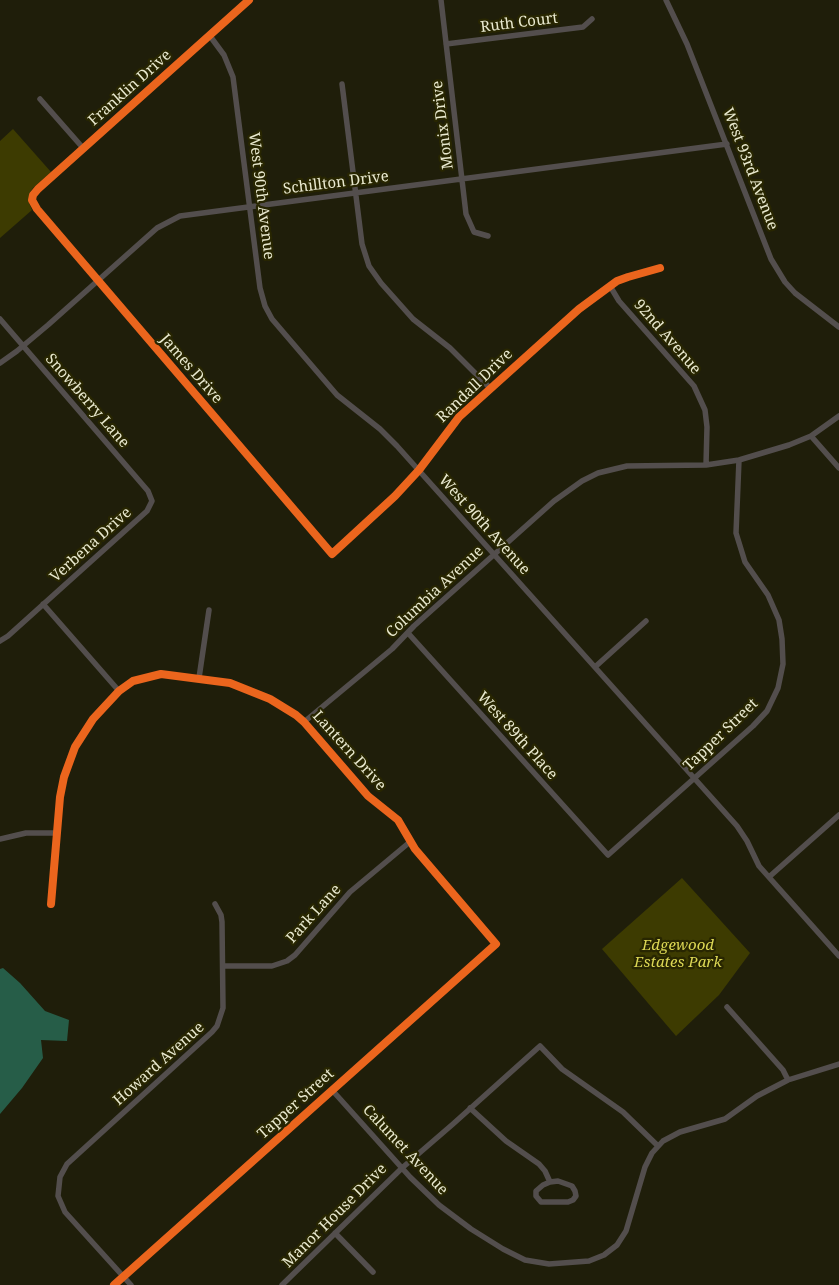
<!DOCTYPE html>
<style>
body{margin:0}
canvas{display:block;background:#1f1e0a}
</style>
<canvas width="839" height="1285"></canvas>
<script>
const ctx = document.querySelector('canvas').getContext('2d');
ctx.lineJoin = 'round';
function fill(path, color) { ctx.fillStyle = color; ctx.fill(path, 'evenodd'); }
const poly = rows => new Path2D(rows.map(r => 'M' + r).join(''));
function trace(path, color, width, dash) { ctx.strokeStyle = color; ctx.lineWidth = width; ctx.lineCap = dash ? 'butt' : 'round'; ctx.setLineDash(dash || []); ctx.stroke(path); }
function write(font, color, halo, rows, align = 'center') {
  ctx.font = font + ' "Noto Serif",serif'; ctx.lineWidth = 4.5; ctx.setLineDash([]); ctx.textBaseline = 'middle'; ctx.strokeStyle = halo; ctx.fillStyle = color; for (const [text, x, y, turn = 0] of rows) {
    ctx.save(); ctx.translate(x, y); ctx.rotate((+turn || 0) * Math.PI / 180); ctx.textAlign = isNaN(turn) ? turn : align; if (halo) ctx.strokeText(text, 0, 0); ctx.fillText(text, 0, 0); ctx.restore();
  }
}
fill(poly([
 [13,129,51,172,33,188,29,194,29,203,32,210,0,238,0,141],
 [682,878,750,953,719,995,676,1036,602,949]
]), '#3d3b01');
fill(poly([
 [3,968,20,983,45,1011,69,1020,67,1041,41,1040,43,1058,22,1088,0,1114,0,969]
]), '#265d48');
trace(poly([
 [249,0,38,189,33,195,32,200,37,209,332,554,395,496,419,470,459,417,579,309,617,281,628,277,660,268],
 [441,0,466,214,474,232,488,236],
 [666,0,687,44,771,259,785,282,795,293,839,327],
 [210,36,224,55,233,77,260,288,265,306,272,319,337,395,380,429,397,446,737,826,747,841,759,866,839,956],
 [446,44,583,27,592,19],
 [342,84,362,244,369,266,381,283,413,319,450,348,490,388],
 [40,99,83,148],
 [610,286,619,301,694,386,705,410,707,427,706,465],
 [0,319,148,491,152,501,147,511,8,636,0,641],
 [0,363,17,351,48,325,157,228,180,216,727,144],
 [811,436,839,468],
 [43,604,119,691],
 [408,633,608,855,753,726,767,711,778,688,783,664,782,639,779,620,768,595,745,562,736,533,739,460],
 [595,667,646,621],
 [199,678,209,610],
 [304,722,392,649,414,626,554,501,582,481,598,473,627,466,706,465,739,460,789,445,811,436,839,416],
 [0,839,26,833,57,833],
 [769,877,839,815],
 [51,904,60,797,64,777,75,747,93,719,119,691,133,681,161,674,230,683,270,699,296,715,304,722,368,796,398,820,415,849,496,944,114,1285],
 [223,966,272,966,287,961,295,955,350,892,411,841],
 [727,1007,783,1070,788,1080],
 [332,1090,410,1177,439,1205,471,1229,503,1249,525,1260,549,1264,589,1261,604,1255,617,1245,626,1231,645,1167,652,1153,663,1141,680,1132,725,1119,757,1096,788,1080,839,1064],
 [470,1108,506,1141,539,1164,545,1171,550,1182,558,1181,572,1186,575,1191,576,1196,573,1200,568,1202,541,1202,536,1196,536,1191,543,1185,550,1182],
 [335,1233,373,1272],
 [131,1285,65,1212,58,1196,60,1177,67,1164,212,1032,217,1026,223,1008,222,922,221,915,215,904],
 [282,1285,402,1168,453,1124,540,1046,562,1069,623,1112,658,1146]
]), '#534e4d', 5.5);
trace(poly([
 [249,0,38,189,33,195,32,200,37,209,332,554,395,496,419,470,459,417,579,309,617,281,628,277,660,268],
 [51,904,60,797,64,777,75,747,93,719,119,691,133,681,161,674,230,683,270,699,296,715,304,722,368,796,398,820,415,849,496,944,114,1285]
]), '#eb651d', 8);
write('15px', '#e9e9cf', '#282601', [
 ["Ruth Court",519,23,-7],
 ["Franklin Drive",130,88,-42],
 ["Monix Drive",443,125,-97],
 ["West 93rd Avenue",750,169,69],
 ["Schillton Drive",336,183,-7],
 ["West 90th Avenue",261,196,83],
 ["92nd Avenue",667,337,49],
 ["James Drive",191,369,49],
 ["Randall Drive",475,386,-44],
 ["Snowberry Lane",87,401,49],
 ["West 90th Avenue",484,525,48],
 ["Verbena Drive",91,545,-42],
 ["Columbia Avenue",435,592,-43],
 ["Tapper Street",721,735,-44],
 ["West 89th Place",517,736,48],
 ["Lantern Drive",349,751,48],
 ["Park Lane",314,914,-48],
 ["Howard Avenue",159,1064,-42],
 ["Tapper Street",296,1104,-42],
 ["Calumet Avenue",405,1150,47],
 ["Manor House Drive",335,1216,-45]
]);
write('italic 15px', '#dcd754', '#282601', [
 ["Edgewood",678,946],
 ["Estates Park",678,963]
]);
</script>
